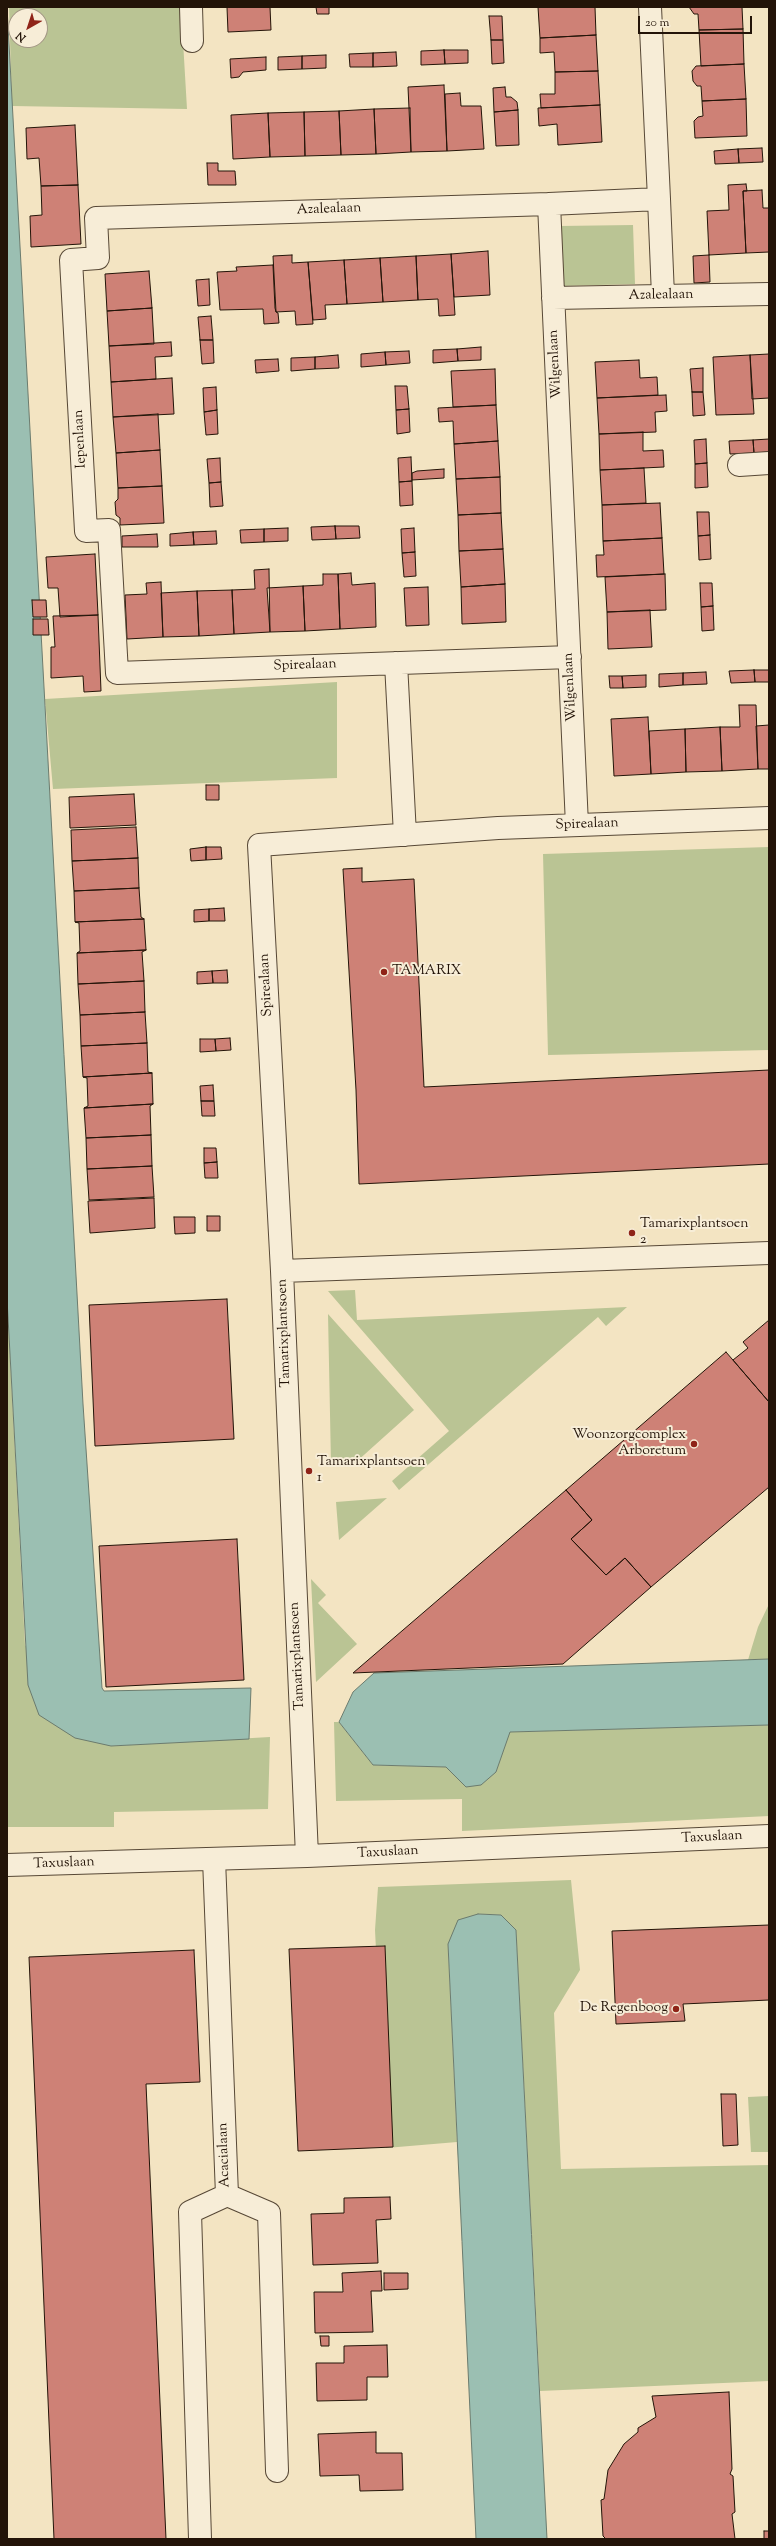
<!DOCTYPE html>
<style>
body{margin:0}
#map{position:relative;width:776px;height:2546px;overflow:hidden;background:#f3e4c2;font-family:"Sorts Mill Goudy",serif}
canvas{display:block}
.frame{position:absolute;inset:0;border:8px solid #231408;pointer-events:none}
.north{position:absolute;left:8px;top:8px;width:40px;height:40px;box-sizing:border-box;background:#f7edd7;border:1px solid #a29684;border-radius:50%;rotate:219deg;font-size:11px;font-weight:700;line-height:16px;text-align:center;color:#231408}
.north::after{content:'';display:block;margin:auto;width:14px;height:18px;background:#8f2418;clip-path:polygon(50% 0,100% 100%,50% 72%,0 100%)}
.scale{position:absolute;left:638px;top:16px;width:114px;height:18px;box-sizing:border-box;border:2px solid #231408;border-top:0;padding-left:5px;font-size:12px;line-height:14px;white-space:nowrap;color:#231408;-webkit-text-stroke:3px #f7edd7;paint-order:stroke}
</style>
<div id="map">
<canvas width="776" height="2546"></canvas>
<div class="frame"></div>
<div class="north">N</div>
<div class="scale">20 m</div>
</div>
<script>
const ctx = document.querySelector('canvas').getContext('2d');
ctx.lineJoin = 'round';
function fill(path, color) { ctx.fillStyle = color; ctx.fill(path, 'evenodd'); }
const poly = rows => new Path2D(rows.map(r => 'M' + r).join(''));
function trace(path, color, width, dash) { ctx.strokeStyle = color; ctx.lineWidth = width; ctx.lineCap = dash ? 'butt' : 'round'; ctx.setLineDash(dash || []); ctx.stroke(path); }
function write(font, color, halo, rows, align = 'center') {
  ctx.font = font + ' "Sorts Mill Goudy",serif'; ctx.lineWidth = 4; ctx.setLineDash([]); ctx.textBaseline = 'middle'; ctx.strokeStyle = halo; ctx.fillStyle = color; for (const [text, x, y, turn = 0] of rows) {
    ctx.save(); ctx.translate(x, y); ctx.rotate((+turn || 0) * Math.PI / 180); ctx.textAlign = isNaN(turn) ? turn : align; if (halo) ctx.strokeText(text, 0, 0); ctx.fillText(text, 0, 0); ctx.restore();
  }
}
fill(poly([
 [9,7,181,7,187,109,12,106],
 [16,16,40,16,40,40,16,40],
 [633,225,635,284,561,286,560,226],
 [337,682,337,778,53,789,45,699],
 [769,847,769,1050,548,1055,543,854],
 [355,1290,357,1320,627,1307,606,1326,598,1317,399,1490,392,1481,449,1431,328,1291],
 [7,1299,25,1645,111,1746,270,1737,268,1809,114,1812,114,1827,7,1827],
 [328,1314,414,1410,355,1463,331,1464],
 [387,1498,339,1540,336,1502],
 [311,1579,326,1595,318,1603,357,1644,316,1682],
 [769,1604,769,1659,748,1660,758,1627],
 [334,1722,339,1722,373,1765,446,1767,496,1772,509,1732,769,1725,769,1816,462,1831,462,1799,336,1801],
 [571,1880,580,1970,554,2013,561,2169,769,2165,769,2381,540,2391,516,1930,501,1915,478,1914,448,1944,457,2142,386,2148,375,1930,378,1887],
 [769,2096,769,2152,751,2152,748,2097]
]), '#bac494');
const water = poly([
 [7,7,83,1404,102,1688,104,1691,251,1688,249,1739,111,1746,75,1738,39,1715,28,1685,7,1299,7,7],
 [769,1659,769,1725,510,1732,496,1772,481,1785,466,1787,446,1767,373,1765,339,1722,353,1692,374,1673,769,1659],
 [478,1914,501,1915,516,1930,547,2539,476,2539,448,1944,458,1920,478,1914]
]);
fill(water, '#9bbfb2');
trace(water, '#6b7b6e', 1);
const building = poly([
 [227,7,270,7,271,30,228,32,227,7],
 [316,7,329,7,329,14,317,14,316,7],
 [538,7,595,7,596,35,540,38,538,7],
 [689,7,742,7,743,29,699,30,698,14,694,14,689,7],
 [489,16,502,16,503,40,491,40,489,16],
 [743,29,744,64,701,66,699,30,743,29],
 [596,35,598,71,555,72,554,52,540,53,540,38,596,35],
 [491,40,503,40,504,63,492,64,491,40],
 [444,50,445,64,421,65,421,51,444,50],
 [444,50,468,50,468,63,445,64,444,50],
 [396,52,397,66,373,67,373,53,396,52],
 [373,53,373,67,350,67,349,54,373,53],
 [326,55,326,68,302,69,302,56,326,55],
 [302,56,302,69,278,70,278,57,302,56],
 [266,57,266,70,243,72,239,77,231,78,230,59,266,57],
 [744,64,746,99,702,101,701,86,697,86,693,81,692,71,696,66,744,64],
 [598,71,600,105,541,108,540,94,555,94,555,72,598,71],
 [444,85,447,151,411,152,408,87,444,85],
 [505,87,506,97,511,97,517,102,518,110,494,112,493,88,505,87],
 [460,93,461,106,481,106,484,149,447,151,445,94,460,93],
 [746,99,747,136,695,138,694,121,698,117,703,116,702,101,746,99],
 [600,105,602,142,558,145,557,124,539,126,538,108,600,105],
 [410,108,411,152,376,154,374,109,410,108],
 [374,109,376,154,341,155,339,111,374,109],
 [518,110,519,145,496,146,494,112,518,110],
 [339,111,341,155,305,156,304,112,339,111],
 [304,112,305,156,270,157,268,113,304,112],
 [268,113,270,157,233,159,231,115,268,113],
 [75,125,78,185,41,186,39,158,27,159,26,128,75,125],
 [762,148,763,162,739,163,738,149,762,148],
 [738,149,739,163,715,164,714,151,738,149],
 [207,163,218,163,218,171,235,171,236,185,208,185,207,163],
 [746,184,747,191,743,191,746,253,709,255,707,211,729,210,728,185,746,184],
 [78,185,81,244,31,247,30,216,42,215,41,186,78,185],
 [762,190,763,208,769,208,769,252,746,253,743,191,762,190],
 [488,251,490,295,454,297,451,254,488,251],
 [451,254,455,315,439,316,438,299,418,300,416,256,451,254],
 [292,255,292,263,308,262,313,324,296,325,295,311,276,312,273,256,292,255],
 [709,255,710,282,694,283,693,256,709,255],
 [416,256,418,300,383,302,380,258,416,256],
 [380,258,383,302,347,304,344,260,380,258],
 [344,260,347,304,325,305,326,319,313,320,308,262,344,260],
 [273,265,275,308,276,312,278,313,279,323,264,324,263,309,220,310,217,272,237,271,236,267,273,265],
 [149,271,152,308,107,311,105,274,149,271],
 [209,279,210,305,198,306,196,280,209,279],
 [152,308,154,344,109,346,107,311,152,308],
 [211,316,213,340,200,340,198,317,211,316],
 [200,340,213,340,214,363,202,364,200,340],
 [171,342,172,356,155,357,156,379,111,382,109,346,171,342],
 [481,347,481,360,458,361,457,349,481,347],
 [457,349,458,361,433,363,433,350,457,349],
 [409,351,410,363,386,365,385,352,409,351],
 [385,352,386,365,361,367,361,354,385,352],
 [769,354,769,398,752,399,750,355,769,354],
 [338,355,339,368,315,369,315,357,338,355],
 [750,355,754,414,716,415,713,357,750,355],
 [315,357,315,369,291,371,291,358,315,357],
 [278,359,279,371,256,373,255,360,278,359],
 [639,360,640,378,657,377,658,395,597,398,595,362,639,360],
 [703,368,703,392,692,392,690,369,703,368],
 [495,369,496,405,453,407,451,371,495,369],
 [172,378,174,414,113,417,111,382,172,378],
 [395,386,407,386,409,409,396,410,395,386],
 [216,387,217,410,204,412,203,388,216,387],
 [692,392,703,392,705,415,693,416,692,392],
 [666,395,667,411,655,412,656,432,599,434,597,398,666,395],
 [496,405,498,441,454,444,453,421,439,422,438,408,496,405],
 [409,409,410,432,397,434,396,410,409,409],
 [217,410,218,434,206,435,204,412,217,410],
 [158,414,160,450,116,453,113,417,158,414],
 [643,432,643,451,663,450,664,467,600,470,599,434,643,432],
 [706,439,707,463,695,464,694,440,706,439],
 [769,439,769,452,754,453,753,440,769,439],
 [753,440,754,453,730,454,729,441,753,440],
 [498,441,500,477,456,479,454,444,498,441],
 [160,450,162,486,118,488,116,453,160,450],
 [411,457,412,481,399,482,398,458,411,457],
 [220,458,221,482,209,483,207,459,220,458],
 [707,463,708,487,695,488,695,464,707,463],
 [644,468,646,503,602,505,600,470,644,468],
 [444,469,444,478,412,480,412,473,417,471,444,469],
 [500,477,501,513,458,515,456,479,500,477],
 [412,481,413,505,400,506,399,482,412,481],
 [221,482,223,506,210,507,209,483,221,482],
 [162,486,164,523,120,525,120,518,116,515,115,502,118,499,118,488,162,486],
 [660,503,662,538,603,541,602,505,660,503],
 [697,512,709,512,710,535,698,536,697,512],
 [501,513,503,549,459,551,458,515,501,513],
 [335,526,336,539,312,540,311,527,335,526],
 [335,526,359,526,360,538,336,539,335,526],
 [288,528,288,541,264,542,264,529,288,528],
 [414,528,415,552,402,553,401,529,414,528],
 [264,529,264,542,241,543,240,530,264,529],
 [216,531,217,544,194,545,193,532,216,531],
 [193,532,194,545,170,546,170,534,193,532],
 [157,534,158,547,122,547,122,536,157,534],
 [710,535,711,559,699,560,698,536,710,535],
 [662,538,664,574,597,577,596,555,604,555,603,541,662,538],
 [503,549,505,584,461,587,459,551,503,549],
 [415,552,416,576,404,577,402,553,415,552],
 [95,554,98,615,60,617,58,588,48,588,46,557,95,554],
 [269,569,270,632,234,634,232,590,255,589,254,570,269,569],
 [351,573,352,585,375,583,376,627,340,629,338,574,351,573],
 [323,574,338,574,340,629,305,631,303,586,323,585,323,574],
 [665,574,666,610,607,612,605,577,665,574],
 [161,582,163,637,127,639,125,595,147,594,146,583,161,582],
 [700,583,712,583,713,606,701,607,700,583],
 [505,584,506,622,462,624,461,587,505,584],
 [303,586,305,631,270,632,267,588,303,586],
 [428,587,429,625,406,626,404,588,428,587],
 [232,590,234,634,199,636,197,591,232,590],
 [197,591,199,636,163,637,161,593,197,591],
 [32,600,46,600,47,617,33,617,32,600],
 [713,606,714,630,702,631,701,607,713,606],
 [650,610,652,647,608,649,607,612,650,610],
 [98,615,101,691,84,692,83,676,51,678,51,647,55,647,53,616,98,615],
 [33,619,48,619,49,635,33,635,33,619],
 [754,670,769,670,769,682,755,682,754,670],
 [754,670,755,682,731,683,729,671,754,670],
 [706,672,707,684,683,685,683,673,706,672],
 [683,673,683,685,659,687,659,674,683,673],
 [646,675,646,687,623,688,622,676,646,675],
 [609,676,622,676,623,688,610,688,609,676],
 [739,705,756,705,758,769,722,771,720,727,740,727,739,705],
 [648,717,651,774,614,776,611,719,648,717],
 [769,725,769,769,758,769,756,726,769,725],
 [720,727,722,771,686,772,685,729,720,727],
 [685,729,686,772,651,774,649,731,685,729],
 [206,785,219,785,219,800,206,800,206,785],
 [134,794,136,825,70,828,69,797,134,794],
 [136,827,138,858,72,861,71,830,136,827],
 [206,847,221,847,222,859,206,860,206,847],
 [206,847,206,860,191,861,190,849,206,847],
 [138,858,139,888,74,891,72,861,138,858],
 [362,868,362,882,414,879,424,1087,769,1070,769,1164,359,1184,356,1090,343,869,362,868],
 [139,888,141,917,144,919,75,922,74,891,139,888],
 [224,908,225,921,209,921,209,909,224,908],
 [209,909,209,921,194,922,194,910,209,909],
 [144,919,146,950,77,953,80,951,79,923,75,922,144,919],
 [146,950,142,952,144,981,78,984,77,953,146,950],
 [227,970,228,983,213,983,212,971,227,970],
 [212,971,213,983,197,984,197,972,212,971],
 [144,981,145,1012,80,1015,78,984,144,981],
 [145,1012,147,1043,81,1046,80,1015,145,1012],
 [230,1038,231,1050,216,1051,215,1039,230,1038],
 [200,1039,215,1039,216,1051,200,1052,200,1039],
 [147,1043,148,1072,152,1073,83,1077,81,1046,147,1043],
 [152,1073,153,1104,84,1108,88,1106,87,1078,83,1077,152,1073],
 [213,1085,214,1101,201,1101,200,1086,213,1085],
 [201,1101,214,1101,215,1116,202,1116,201,1101],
 [153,1104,150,1106,151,1135,86,1138,84,1108,153,1104],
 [151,1135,152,1166,87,1169,86,1138,151,1135],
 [204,1148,216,1148,217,1162,204,1163,204,1148],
 [217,1162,218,1178,205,1178,204,1163,217,1162],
 [152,1166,154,1197,89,1200,87,1169,152,1166],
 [154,1198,155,1228,90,1233,88,1201,154,1198],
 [207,1216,220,1216,220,1231,207,1231,207,1216],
 [174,1217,195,1217,195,1233,175,1234,174,1217],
 [227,1299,234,1439,95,1446,89,1305,227,1299],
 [769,1320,769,1402,733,1360,748,1348,743,1342,769,1320],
 [726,1352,769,1402,769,1487,651,1587,625,1558,606,1575,571,1539,592,1520,566,1490,726,1352],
 [566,1490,592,1520,571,1539,606,1575,625,1558,651,1587,563,1664,353,1673,566,1490],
 [237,1539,244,1680,106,1687,99,1546,237,1539],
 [769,1925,769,2000,683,2004,685,2021,616,2024,612,1931,769,1925],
 [385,1946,393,2147,298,2151,289,1949,385,1946],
 [194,1950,200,2082,146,2084,166,2539,54,2539,29,1957,194,1950],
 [721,2094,736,2094,738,2145,723,2146,721,2094],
 [390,2197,391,2219,376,2220,378,2263,313,2265,311,2214,344,2213,344,2198,390,2197],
 [381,2271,382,2291,371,2291,373,2332,315,2333,314,2292,343,2292,342,2273,381,2271],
 [384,2273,408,2273,408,2289,384,2290,384,2273],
 [320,2336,329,2336,329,2346,321,2346,320,2336],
 [387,2345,388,2377,367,2377,367,2400,317,2401,316,2363,344,2363,344,2346,387,2345],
 [729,2392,732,2469,730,2474,733,2476,735,2512,732,2514,735,2539,606,2539,603,2536,601,2500,604,2499,608,2470,624,2444,638,2432,638,2428,656,2417,652,2396,729,2392],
 [376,2432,376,2453,402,2453,403,2490,360,2491,359,2475,320,2476,318,2434,376,2432],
 [764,2531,769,2531,769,2539,764,2539,764,2531]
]);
fill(building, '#ce8176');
trace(building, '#231408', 1);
const minor = poly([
 [191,7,192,41],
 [659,199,663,296],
 [549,204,96,218,98,258,71,260,86,531,109,530,117,673,570,657],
 [553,298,769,294],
 [739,465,769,463],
 [396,663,405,835],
 [577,825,549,204,659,199,650,7],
 [282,1271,769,1253],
 [307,1856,282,1271,259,845,498,828,769,818],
 [214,1859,227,2195,269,2213,277,2471],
 [7,1865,307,1856,769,1836],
 [200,2539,190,2212,227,2195]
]);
trace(minor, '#574836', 24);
trace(minor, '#f7edd7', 22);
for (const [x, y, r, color] of [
 [384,972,4,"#8f2418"],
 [632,1233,4,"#8f2418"],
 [694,1444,4,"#8f2418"],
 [309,1471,4,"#8f2418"],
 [676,2009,4,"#8f2418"]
]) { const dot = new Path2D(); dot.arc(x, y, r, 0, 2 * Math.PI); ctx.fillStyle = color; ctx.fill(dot); trace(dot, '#f7edd7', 1.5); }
write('14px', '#231408', '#f7edd7', [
 ["Azalealaan",329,210,-2],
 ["Azalealaan",661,296,-1],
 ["Wilgenlaan",556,364,-93],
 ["Iepenlaan",81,439,-93],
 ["Spirealaan",305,666,-2],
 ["Wilgenlaan",571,687,-93],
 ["Spirealaan",587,825,-2],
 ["Spirealaan",267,985,-93],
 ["Tamarixplantsoen",285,1333,-92],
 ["Tamarixplantsoen",298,1656,-93],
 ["Taxuslaan",712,1838,-3],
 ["Taxuslaan",388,1853,-3],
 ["Taxuslaan",64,1864,-2],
 ["Acacialaan",225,2155,-92]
]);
write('14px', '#231408', '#f7edd7', [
 ["TAMARIX",392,972],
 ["Tamarixplantsoen",640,1225],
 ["2",640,1241],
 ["Woonzorgcomplex",686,1436,"right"],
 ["Arboretum",686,1452,"right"],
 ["Tamarixplantsoen",317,1463],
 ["1",317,1479],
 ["De Regenboog",668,2009,"right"]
], 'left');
</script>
